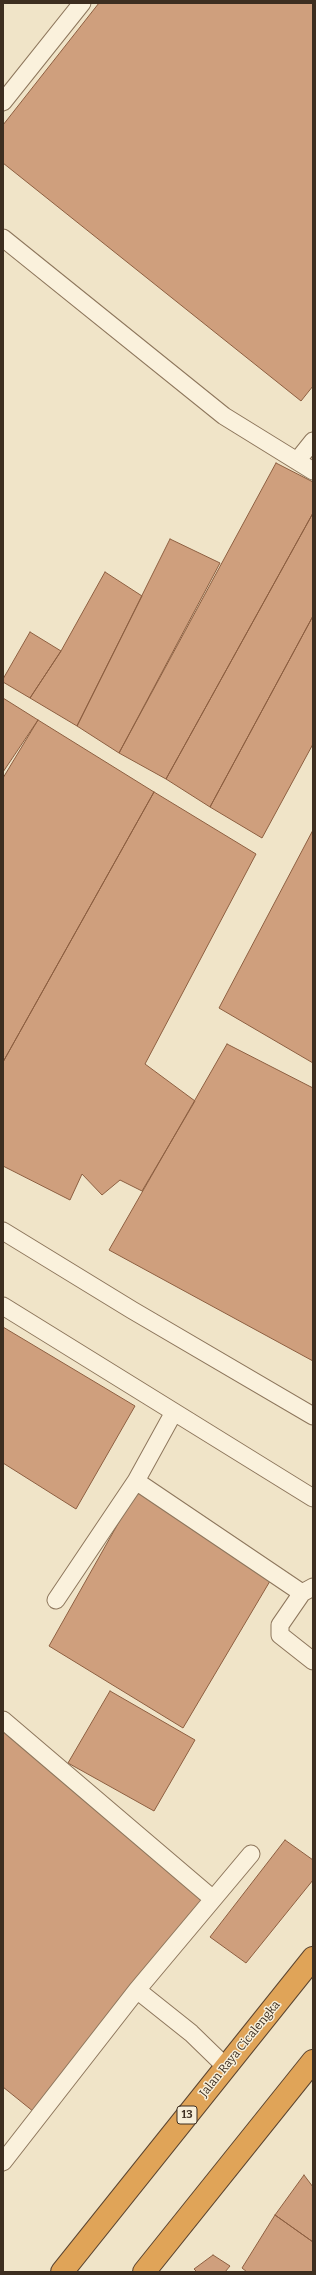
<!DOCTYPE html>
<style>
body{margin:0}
#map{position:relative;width:316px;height:2275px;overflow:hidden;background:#f0e4c8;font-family:Bitter,serif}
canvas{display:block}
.frame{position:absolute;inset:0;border:4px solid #3d2e20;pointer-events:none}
</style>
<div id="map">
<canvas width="316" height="2275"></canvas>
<div class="frame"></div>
</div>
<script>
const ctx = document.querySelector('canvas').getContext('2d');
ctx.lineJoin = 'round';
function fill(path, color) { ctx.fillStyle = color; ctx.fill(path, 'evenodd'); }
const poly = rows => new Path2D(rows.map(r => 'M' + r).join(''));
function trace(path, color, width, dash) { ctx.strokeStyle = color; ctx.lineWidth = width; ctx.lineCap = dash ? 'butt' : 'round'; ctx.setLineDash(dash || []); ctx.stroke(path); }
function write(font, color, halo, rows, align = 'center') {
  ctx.font = font + ' Bitter,serif'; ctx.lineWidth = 3; ctx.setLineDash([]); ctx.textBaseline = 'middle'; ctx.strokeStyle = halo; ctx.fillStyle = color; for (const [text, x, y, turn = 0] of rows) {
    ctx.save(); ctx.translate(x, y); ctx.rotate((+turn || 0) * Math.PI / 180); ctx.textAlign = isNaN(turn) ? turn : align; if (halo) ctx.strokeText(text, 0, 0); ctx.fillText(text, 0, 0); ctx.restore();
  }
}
const building = poly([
 [99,3,313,3,313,386,301,401,3,163,3,125,99,3],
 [276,463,313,482,313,513,166,779,119,753,276,463],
 [313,513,313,616,210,807,166,779,313,513],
 [170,539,220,563,119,753,77,726,170,539],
 [105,572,142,596,77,726,30,698,61,651,105,572],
 [313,616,313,744,262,838,210,807,313,616],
 [30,632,61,651,30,698,3,682,3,679,30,632],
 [3,698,38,720,3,778,3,698],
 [38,720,154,792,3,1062,3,772,38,720],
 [154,792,256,854,145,1064,195,1101,142,1191,120,1180,102,1195,82,1174,70,1200,3,1166,3,1062,154,792],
 [313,830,313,1063,219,1008,313,830],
 [227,1044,313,1088,313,1361,109,1250,227,1044],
 [3,1327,135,1406,76,1509,3,1463,3,1327],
 [137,1490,273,1576,183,1728,49,1646,137,1490],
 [110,1691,195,1740,154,1811,68,1763,110,1691],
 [3,1731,203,1901,34,2112,3,2087,3,1731],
 [285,1840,313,1860,313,1880,246,1963,210,1937,285,1840],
 [304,2175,313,2187,313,2242,275,2215,304,2175],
 [275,2215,313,2242,313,2272,247,2272,242,2268,275,2215],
 [213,2255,230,2266,225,2272,197,2272,194,2269,213,2255]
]);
fill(building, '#cf9f7d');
trace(building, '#8d5f41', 1);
const lane = poly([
 [3,102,82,3],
 [3,238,224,416,313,471],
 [297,461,313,441],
 [3,1231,132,1310,313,1416],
 [3,1306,313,1498],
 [136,1481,174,1412],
 [313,1587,302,1593,280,1625,280,1635,313,1661],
 [56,1600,136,1481,302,1593],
 [3,1720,213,1899],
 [137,1990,191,2033,226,2067],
 [3,2162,137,1990,251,1854]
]);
const highway = poly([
 [62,2272,313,1958],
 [144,2272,313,2061]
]);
trace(lane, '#8d765c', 19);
trace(highway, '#5b4430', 24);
trace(lane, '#faf1dc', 17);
trace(highway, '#e0a458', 22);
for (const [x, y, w] of [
 [187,2115,20]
]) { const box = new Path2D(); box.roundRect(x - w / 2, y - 9, w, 18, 3); ctx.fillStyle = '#f7eed8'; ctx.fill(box); trace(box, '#3d2e20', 1); }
write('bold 11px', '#3d2e20', null, [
 ["13",187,2115]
]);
write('12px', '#3d2e20', '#f7eed8', [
 ["Jalan Raya Cicalengka",240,2049,-51]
]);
</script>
